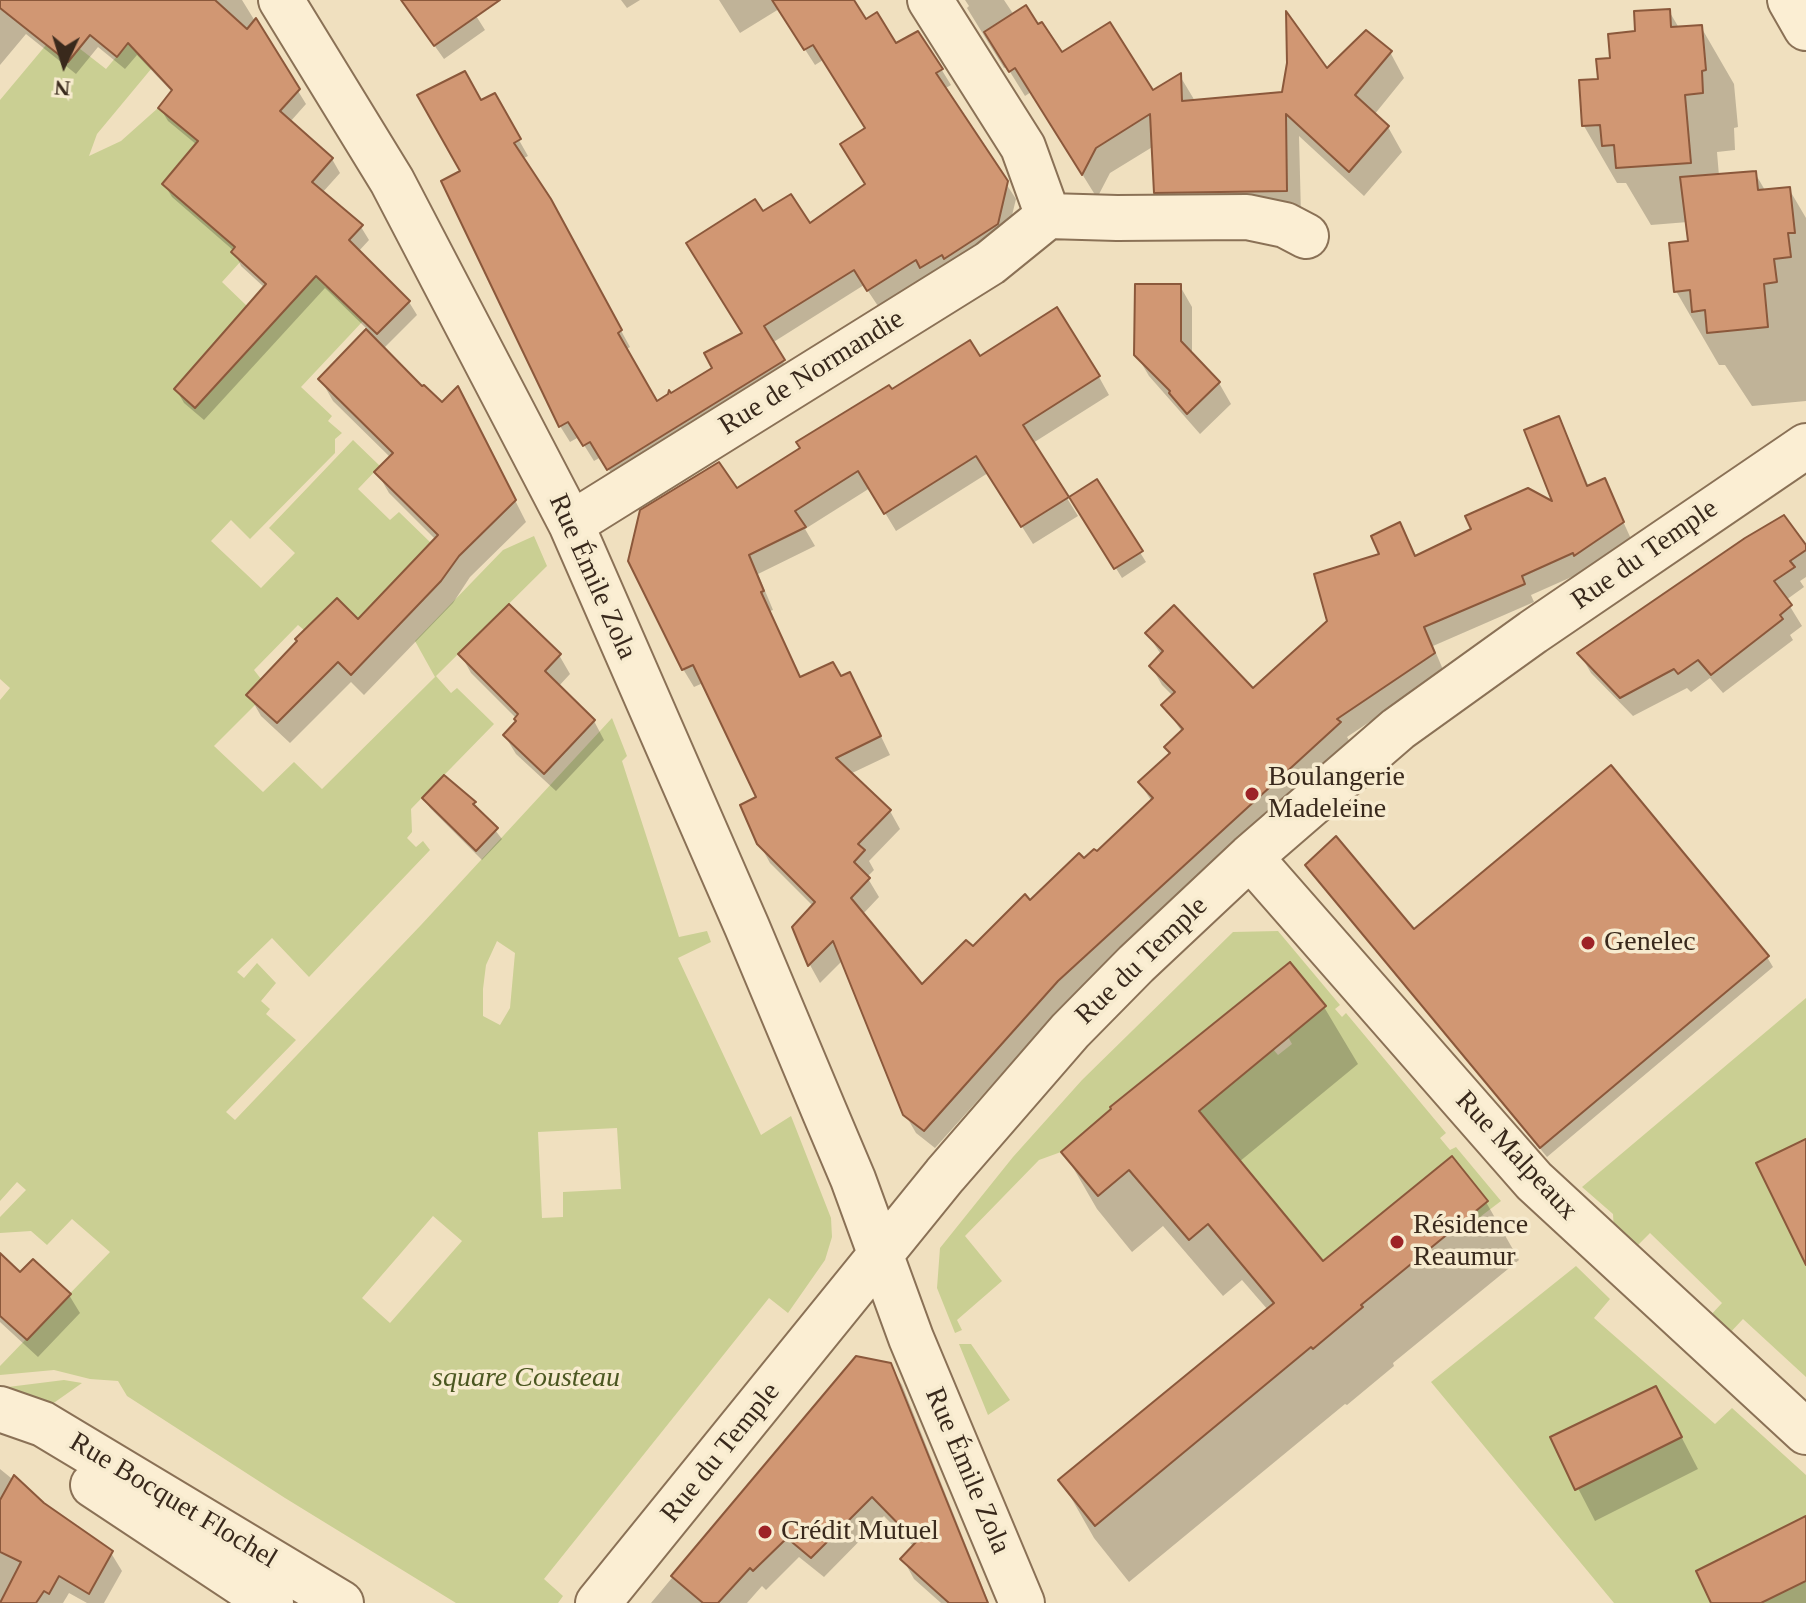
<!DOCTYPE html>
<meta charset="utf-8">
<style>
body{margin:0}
#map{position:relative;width:1806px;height:1603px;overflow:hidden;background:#f0e0bf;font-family:Georgia,serif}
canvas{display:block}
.north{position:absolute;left:24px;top:24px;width:80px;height:80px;-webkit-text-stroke:6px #f7ebcf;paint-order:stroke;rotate:184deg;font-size:22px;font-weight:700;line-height:32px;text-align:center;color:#39291c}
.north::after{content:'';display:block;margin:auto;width:28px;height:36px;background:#39291c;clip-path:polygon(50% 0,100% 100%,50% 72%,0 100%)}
</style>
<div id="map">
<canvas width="1806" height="1603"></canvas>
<div class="north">N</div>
</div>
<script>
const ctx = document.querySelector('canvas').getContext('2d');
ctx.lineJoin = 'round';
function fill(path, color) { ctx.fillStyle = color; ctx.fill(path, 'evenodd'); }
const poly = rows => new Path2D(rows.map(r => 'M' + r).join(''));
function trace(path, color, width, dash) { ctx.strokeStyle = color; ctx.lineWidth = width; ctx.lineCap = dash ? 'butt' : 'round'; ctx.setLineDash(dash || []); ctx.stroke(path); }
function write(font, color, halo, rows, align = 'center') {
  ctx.font = font + ' Georgia,serif'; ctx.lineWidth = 7; ctx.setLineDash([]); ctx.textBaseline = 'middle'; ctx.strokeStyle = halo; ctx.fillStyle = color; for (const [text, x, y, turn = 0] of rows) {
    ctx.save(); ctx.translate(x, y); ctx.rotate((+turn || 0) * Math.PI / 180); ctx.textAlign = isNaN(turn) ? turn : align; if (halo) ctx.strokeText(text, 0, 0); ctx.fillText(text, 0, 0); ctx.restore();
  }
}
fill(poly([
 [164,0,176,39,97,134,89,156,121,141,158,108,172,119,248,62,269,38,275,49,162,183,207,222,245,236,231,252,241,261,222,282,247,306,224,376,316,276,363,321,301,387,332,416,328,421,342,433,335,439,335,453,250,539,231,520,211,541,261,588,295,553,269,528,353,440,380,466,358,489,390,520,399,512,431,543,358,619,337,598,304,630,298,625,254,670,261,679,246,695,256,704,214,746,263,792,294,762,322,789,435,677,415,641,503,550,534,536,547,566,436,676,451,693,457,688,494,724,411,809,412,832,407,838,416,847,423,841,430,850,309,977,272,938,237,972,244,978,257,963,276,983,261,1001,270,1009,266,1014,296,1040,226,1112,235,1120,421,925,612,718,627,756,622,761,679,937,707,931,711,942,678,958,761,1135,791,1116,831,1218,832,1237,825,1260,788,1313,769,1298,544,1579,563,1596,558,1603,456,1603,285,1498,127,1396,118,1381,90,1379,54,1370,0,1375,0,1366,110,1252,72,1219,47,1245,31,1231,0,1233,0,1217,26,1190,17,1182,0,1201,0,700,10,688,0,679,0,100,46,45,68,62,79,48,106,69],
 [497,941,515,953,510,1008,500,1025,483,1016,483,989,486,965],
 [617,1128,621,1189,563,1192,563,1217,542,1218,538,1132],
 [433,1216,462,1241,390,1323,362,1298],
 [1278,931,1340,1005,1335,1009,1342,1017,1346,1013,1446,1133,1440,1138,1450,1150,1456,1147,1501,1201,1455,1236,1450,1232,1323,1261,1199,1111,1273,1049,1278,1055,1292,1044,1288,1037,1326,1006,1289,962,1110,1106,1111,1109,1061,1152,1039,1160,965,1236,1002,1281,957,1320,962,1330,955,1333,937,1288,940,1248,1013,1157,1082,1080,1233,932],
 [1806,998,1806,1377,1743,1319,1727,1336,1708,1318,1722,1303,1650,1233,1635,1248,1614,1232,1613,1214,1582,1187],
 [1576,1266,1610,1299,1594,1318,1715,1424,1732,1408,1806,1475,1806,1603,1614,1603,1431,1382],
 [959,1344,971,1344,1010,1400,988,1415],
 [64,1380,82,1383,48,1407,0,1388]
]), '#cacf93');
fill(poly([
 [0,0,242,0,306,104,290,122,332,159,340,173,322,193,361,227,369,240,358,252,409,302,417,315,383,349,422,389,442,404,469,409,526,522,470,577,453,603,364,695,351,682,290,743,261,716,249,695,358,622,436,540,389,493,377,472,391,458,333,401,321,380,368,330,325,288,204,420,184,403,176,389,265,288,241,266,234,251,172,197,164,184,197,145,168,121,160,108,173,93,137,55,125,69,98,47,76,74,26,34,0,65],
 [402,0,466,0,485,30,444,59],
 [621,0,640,0,627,8],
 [719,0,851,0,865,22,896,45,919,33,951,85,944,89,1016,199,1006,240,931,283,927,275,878,306,864,285,772,343,792,377,618,484,601,457,594,461,579,437,570,442,560,426,463,172,481,103,494,96,528,156,522,159,559,218,630,347,625,350,656,404,715,368,744,334,763,214,809,226,868,185,867,129,823,60,815,65,779,9,740,33],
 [965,0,1004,0,1014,15,1061,55,1152,93,1180,76,1195,101,1289,94,1326,71,1390,52,1404,78,1374,115,1388,127,1402,152,1364,196,1299,136,1301,215,1170,217,1156,192,1154,146,1110,173,1097,198,1031,92,1025,96,1007,67,1004,68,967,8,969,6],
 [1669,11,1679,28,1701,27,1734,84,1738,127,1734,128,1735,150,1717,152,1719,176,1755,173,1766,192,1789,189,1806,218,1806,401,1752,406,1725,365,1719,365,1676,291,1690,243,1688,222,1651,225,1626,183,1617,183,1584,126,1600,81,1612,59,1637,33],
 [1180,286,1192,307,1192,355,1219,383,1231,404,1200,434,1149,376,1136,354],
 [980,358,1099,377,1109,395,1033,443,1078,516,1033,544,988,473,896,531,870,488,805,529,815,546,758,574,773,610,770,611,801,679,841,679,860,693,890,755,850,774,890,811,900,829,869,861,874,870,867,877,879,897,862,915,922,988,1084,861,1097,854,1152,802,1140,783,1171,754,1182,732,1164,705,1173,696,1162,685,1151,666,1162,656,1147,633,1253,691,1329,622,1381,555,1400,525,1416,558,1556,505,1558,419,1568,437,1589,487,1604,480,1632,541,1585,571,1531,595,1534,602,1433,646,1444,672,1347,737,1350,742,1068,1000,935,1148,916,1133,905,1114,843,960,820,983,810,965,794,927,814,907,770,863,759,843,759,798,703,683,694,687,683,669,736,490,891,392],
 [1096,482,1146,562,1122,578,1072,497],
 [1806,548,1806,577,1800,581,1804,587,1786,600,1802,626,1790,635,1793,640,1723,693,1710,678,1691,692,1687,688,1633,716,1591,673,1580,654],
 [461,655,559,655,570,674,558,687,594,721,604,740,556,791,516,754,505,736,518,722,517,719,471,673],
 [444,778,474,803,502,839,482,860,430,808,424,799],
 [1308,865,1414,932,1767,957,1773,967,1547,1157],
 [1324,1007,1358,1064,1239,1162,1323,1264,1486,1202,1519,1260,1393,1363,1394,1366,1347,1405,1345,1404,1129,1582,1094,1538,1061,1480,1268,1310,1242,1280,1223,1296,1163,1226,1132,1252,1097,1209,1064,1152],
 [0,1260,20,1275,69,1295,80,1313,38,1357,0,1322],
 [856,1358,890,1365,902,1385,989,1603,941,1603,914,1579,903,1559,914,1547,884,1516,824,1577,799,1557,766,1590,762,1586,747,1603,651,1603],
 [1656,1388,1698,1469,1595,1521,1552,1438],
 [0,1469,43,1504,111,1553,122,1571,104,1603,87,1603,69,1593,63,1603,0,1603],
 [1806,1531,1806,1603,1714,1603]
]), '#0003');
const building = poly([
 [0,0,215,0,247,29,256,18,300,89,280,111,333,158,312,182,363,225,349,240,410,301,377,334,316,276,195,408,174,389,266,284,231,252,235,247,162,184,198,141,158,108,172,90,128,43,117,57,90,35,68,62,0,8,0,0],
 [401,0,500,0,434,46,401,0],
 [772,0,854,0,866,19,877,12,896,43,918,31,943,69,936,73,1008,181,998,224,944,259,942,255,920,268,916,260,867,291,854,270,764,326,785,360,607,470,590,442,583,446,568,422,559,427,441,181,460,171,417,95,465,71,481,100,495,93,521,139,514,143,551,199,622,330,618,333,657,401,668,394,669,390,671,393,712,368,704,353,742,333,686,243,755,199,763,211,791,194,810,223,865,184,840,144,865,128,813,45,804,50,772,0],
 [1026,5,1038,24,1042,22,1062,52,1110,22,1153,90,1181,73,1182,101,1282,92,1287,63,1286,11,1327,68,1366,30,1392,51,1355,95,1389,126,1349,172,1286,114,1287,191,1154,193,1150,114,1096,148,1082,175,1015,68,1009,72,984,32,1026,5],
 [1670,9,1671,27,1702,25,1706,70,1702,71,1703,93,1685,95,1691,163,1616,168,1614,145,1602,146,1600,125,1582,126,1579,80,1598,79,1596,59,1610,58,1608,34,1635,31,1634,11,1670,9],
 [1756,171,1758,190,1790,187,1795,233,1788,233,1791,257,1774,259,1777,282,1764,284,1768,327,1707,333,1705,310,1692,312,1690,290,1674,292,1669,243,1688,241,1680,177,1756,171],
 [1135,284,1181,284,1181,341,1220,382,1187,414,1169,393,1170,391,1134,355,1135,284],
 [1057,307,1100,376,1023,425,1069,497,1021,527,976,456,884,514,858,471,795,511,806,527,749,555,764,591,761,592,800,677,833,662,841,676,850,672,881,736,836,758,891,810,858,844,865,850,854,862,870,878,851,898,922,984,966,940,973,946,1025,894,1030,900,1079,853,1084,858,1094,849,1097,851,1153,798,1138,782,1170,753,1164,747,1183,729,1161,705,1175,692,1149,666,1163,651,1145,633,1174,605,1253,688,1327,621,1314,574,1379,554,1371,536,1400,522,1415,556,1471,529,1465,516,1528,488,1552,501,1524,430,1559,416,1587,486,1605,478,1624,522,1574,556,1573,553,1522,576,1525,584,1424,627,1435,653,1337,719,1341,722,1058,981,924,1131,903,1115,833,941,808,966,792,927,815,902,757,844,740,805,756,797,693,665,682,670,628,561,640,510,719,462,737,488,800,448,796,442,889,385,892,389,970,340,980,356,1057,307],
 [366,329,422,386,424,385,442,402,458,386,516,500,459,556,441,581,351,675,338,662,277,723,246,695,297,641,295,639,337,598,358,619,438,535,374,472,393,453,318,379,366,329],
 [1097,479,1143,551,1114,569,1069,497,1097,479],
 [1784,515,1806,545,1806,550,1790,561,1795,567,1774,581,1792,605,1780,615,1783,619,1711,675,1698,660,1678,674,1674,669,1620,698,1577,653,1745,538,1784,515],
 [509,604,561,654,545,671,595,720,544,774,503,735,516,721,514,719,518,714,458,654,509,604],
 [1611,765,1769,956,1540,1148,1305,865,1336,836,1414,929,1611,765],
 [444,775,476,802,473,804,498,828,476,851,422,798,444,775],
 [1290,962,1326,1006,1199,1111,1323,1261,1452,1156,1488,1201,1361,1305,1363,1307,1313,1349,1311,1347,1095,1526,1058,1480,1274,1303,1208,1224,1189,1240,1129,1170,1098,1196,1061,1152,1111,1109,1110,1107,1290,962],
 [1806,1139,1806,1265,1756,1163,1806,1139],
 [0,1253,20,1272,33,1259,71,1294,27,1340,0,1316,0,1253],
 [856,1356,891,1363,988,1603,949,1603,900,1559,916,1542,872,1497,811,1558,787,1538,753,1571,750,1568,718,1603,703,1603,671,1576,856,1356],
 [1656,1386,1682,1437,1575,1490,1550,1437,1656,1386],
 [14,1475,44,1503,113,1551,89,1594,59,1576,49,1594,44,1591,36,1603,0,1603,21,1562,0,1552,0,1500,14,1475],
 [1806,1516,1806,1581,1761,1603,1711,1603,1696,1571,1806,1516]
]);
fill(building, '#d19773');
trace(building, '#8b583b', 2);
const minor = poly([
 [281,0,392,181,571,524,747,927,825,1113,853,1179,911,1338,1022,1603],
 [930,0,1023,147,1048,216,1117,218,1247,217,1285,225,1306,236],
 [1790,0,1806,28],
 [571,524,990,263,1048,216],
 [1250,857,1534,1181,1806,1432],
 [0,1409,43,1424,341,1603],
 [93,1485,271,1603],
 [598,1603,945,1175,1070,1031,1136,964,1250,857,1398,729,1533,632,1806,446]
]);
trace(minor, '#8a7156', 48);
trace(minor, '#fbeed3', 44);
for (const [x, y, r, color] of [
 [1252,794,8,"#9d2327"],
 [1588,943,8,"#9d2327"],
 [1397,1242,8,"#9d2327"],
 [765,1532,8,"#9d2327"]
]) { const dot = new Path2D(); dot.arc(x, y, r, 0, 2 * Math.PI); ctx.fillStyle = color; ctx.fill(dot); trace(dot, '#f7ebcf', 3); }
write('28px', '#39291c', '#f7ebcf', [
 ["Rue de Normandie",812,373,-32],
 ["Rue du Temple",1645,555,-35],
 ["Rue Émile Zola",592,577,66],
 ["Rue du Temple",1142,961,-44],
 ["Rue Malpeaux",1516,1156,47],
 ["Rue du Temple",721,1453,-51],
 ["Rue Émile Zola",967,1471,67],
 ["Rue Bocquet Flochel",173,1501,31]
]);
write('28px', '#39291c', '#f7ebcf', [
 ["Boulangerie",1268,778],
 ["Madeleine",1268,810],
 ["Genelec",1604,943],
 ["Résidence",1413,1226],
 ["Reaumur",1413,1258],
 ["Crédit Mutuel",781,1532]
], 'left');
write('italic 28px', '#4b5721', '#f7ebcf', [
 ["square Cousteau",526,1379]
]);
</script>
